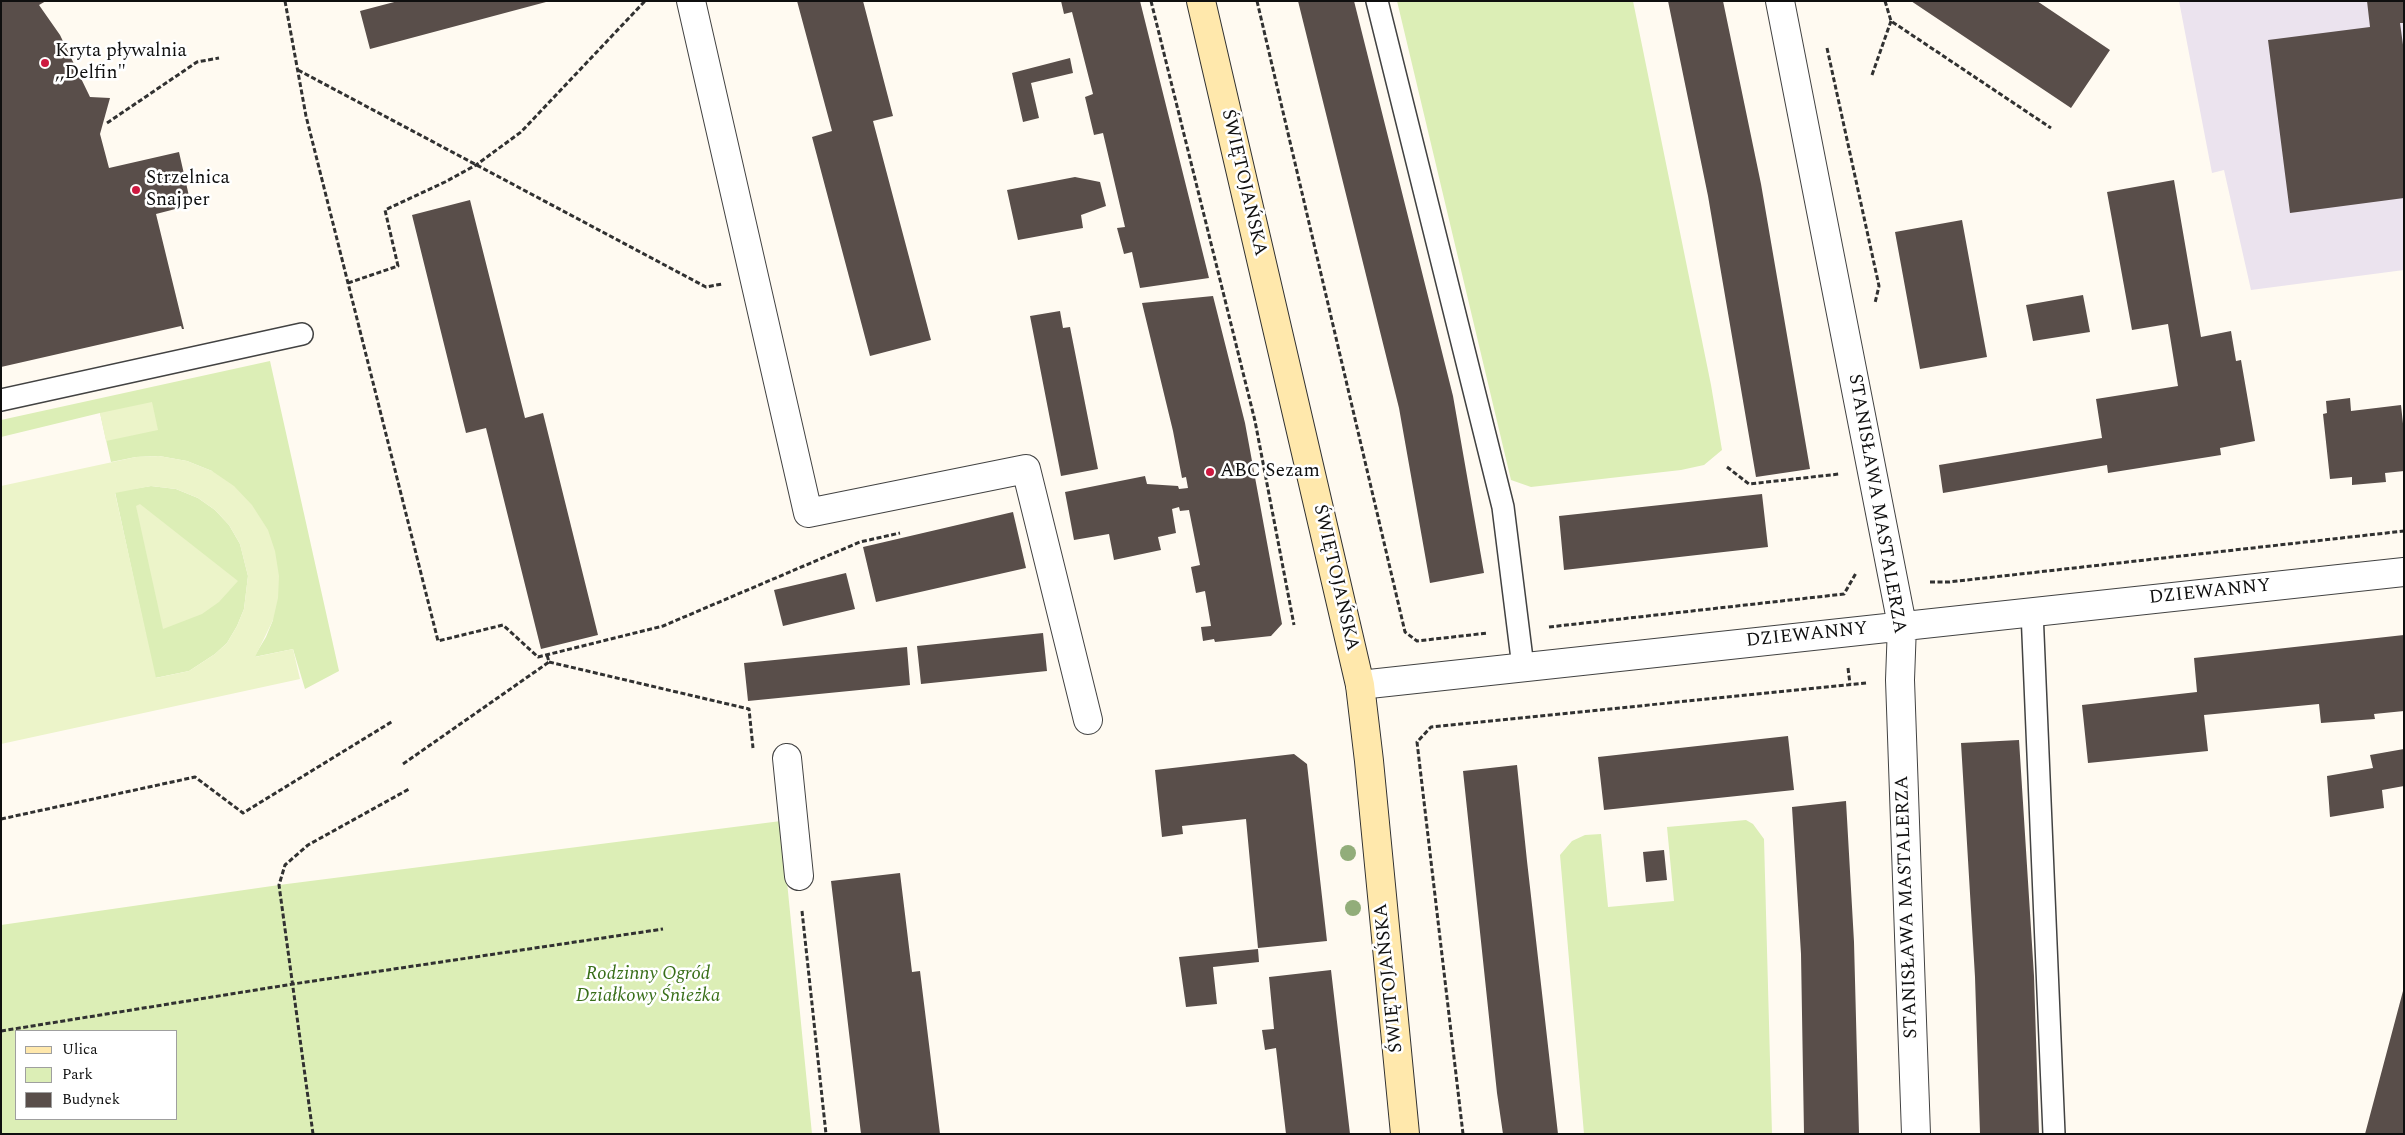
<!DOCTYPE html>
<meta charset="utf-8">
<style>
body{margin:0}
#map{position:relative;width:2405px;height:1135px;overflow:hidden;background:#fffaf1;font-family:Spectral,serif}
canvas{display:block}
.frame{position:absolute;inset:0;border:2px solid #0f0f0f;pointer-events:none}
.legend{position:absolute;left:15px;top:1030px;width:162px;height:90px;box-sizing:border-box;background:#fff;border:1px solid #9f9f9f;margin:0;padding:6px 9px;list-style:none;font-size:15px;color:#0f0f0f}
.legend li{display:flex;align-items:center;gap:10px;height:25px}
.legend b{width:25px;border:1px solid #9f9f9f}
</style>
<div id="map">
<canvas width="2405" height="1135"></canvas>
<div class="frame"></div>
<ul class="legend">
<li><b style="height:6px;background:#ffe8ac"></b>Ulica</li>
<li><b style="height:14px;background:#dceeb6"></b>Park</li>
<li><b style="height:14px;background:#594e4a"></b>Budynek</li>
</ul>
</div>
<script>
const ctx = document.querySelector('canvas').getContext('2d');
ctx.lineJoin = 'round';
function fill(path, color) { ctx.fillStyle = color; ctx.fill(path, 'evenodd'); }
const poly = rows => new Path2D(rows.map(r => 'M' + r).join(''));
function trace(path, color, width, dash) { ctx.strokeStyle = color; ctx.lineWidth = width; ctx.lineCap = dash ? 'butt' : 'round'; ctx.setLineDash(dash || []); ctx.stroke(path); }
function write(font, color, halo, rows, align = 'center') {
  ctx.font = font + ' Spectral,serif'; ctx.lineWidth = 5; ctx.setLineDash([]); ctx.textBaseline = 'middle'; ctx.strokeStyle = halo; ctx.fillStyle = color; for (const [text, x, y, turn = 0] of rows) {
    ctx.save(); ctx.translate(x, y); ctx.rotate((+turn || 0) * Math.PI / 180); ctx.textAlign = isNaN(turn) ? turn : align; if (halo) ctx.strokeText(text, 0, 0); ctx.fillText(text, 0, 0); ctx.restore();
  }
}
fill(poly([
 [2179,1,2404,1,2404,270,2251,290,2224,170,2212,173]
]), '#ebe3ee');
fill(poly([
 [1397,1,1633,1,1711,385,1722,450,1704,465,1681,470,1531,487,1511,480],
 [270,361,339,671,305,689,293,649,254,657,266,637,273,620,212,471,187,461,159,456,136,457,111,462,100,413,1,437,1,420],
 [151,486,176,489,198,498,215,510,229,525,240,544,248,576,244,609,237,626,227,643,215,654,189,671,155,678,115,492],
 [1746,820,1753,824,1764,839,1772,1134,1584,1134,1560,855,1572,841,1585,835,1601,834,1608,907,1674,901,1667,827],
 [781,821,812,1134,1,1134,1,925,279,885],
 [16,1031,176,1031,176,1119,16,1119]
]), '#dceeb6');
fill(poly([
 [152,402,158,430,106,441,100,413],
 [159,456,187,461,212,471,234,486,252,505,268,530,275,551,279,576,278,598,273,620,255,657,293,649,300,679,1,744,1,486,136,457],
 [151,486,176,489,198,498,215,510,229,525,240,544,248,576,244,609,237,626,227,643,215,654,189,671,156,678,115,493],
 [140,504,238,581,219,602,202,614,163,629,136,506]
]), '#ecf4c9');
fill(poly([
 [1,1,46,1,39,5,60,35,90,97,110,98,100,134,109,168,179,152,191,205,156,214,184,329,182,329,181,326,1,367],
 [398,1,545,1,546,2,370,49,360,11],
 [797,1,863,1,893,116,873,121,931,340,870,356,812,137,832,131],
 [1061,1,1140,1,1209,278,1140,288,1132,252,1124,254,1117,228,1125,227,1103,133,1094,135,1085,97,1093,94,1072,12,1064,14],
 [1298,1,1354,1,1453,396,1484,573,1430,583,1399,408],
 [1668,1,1723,1,1761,184,1810,469,1756,477,1708,196],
 [1911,1,2037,1,2110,50,2071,108],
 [2367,1,2404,1,2404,23,2400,23,2404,52,2404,198,2290,213,2268,40,2370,27],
 [1070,58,1073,73,1031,83,1039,118,1023,122,1012,73],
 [1075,177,1100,182,1106,206,1081,215,1083,228,1018,240,1007,190],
 [2174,180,2201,337,2231,331,2236,361,2241,360,2255,441,2220,448,2221,455,2108,473,2107,465,1943,493,1939,465,2102,438,2096,399,2178,386,2168,324,2132,330,2107,192],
 [470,200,525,418,543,413,598,635,541,649,486,428,466,433,412,215],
 [1962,220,1987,357,1920,369,1895,232],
 [2083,295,2090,332,2033,341,2026,305],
 [1213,296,1245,423,1282,624,1271,636,1215,642,1214,639,1203,641,1201,627,1211,626,1205,591,1196,593,1191,567,1200,565,1189,510,1180,511,1179,507,1172,509,1176,533,1158,537,1161,550,1114,560,1109,534,1074,540,1065,492,1145,476,1147,484,1178,486,1179,489,1188,488,1186,477,1182,478,1173,431,1142,303],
 [1060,311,1063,328,1070,327,1098,469,1061,476,1030,316],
 [2350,398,2351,411,2401,405,2404,433,2404,471,2385,473,2386,482,2352,485,2352,477,2330,479,2323,414,2327,413,2326,401],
 [1762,494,1768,547,1564,570,1559,516],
 [1013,512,1026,568,876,602,863,547],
 [846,573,855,609,783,626,774,590],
 [1043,633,1047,671,921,684,917,646],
 [2404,635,2404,711,2374,714,2375,719,2321,723,2319,704,2204,715,2208,751,2088,763,2082,705,2197,692,2194,658],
 [907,647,910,685,748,701,744,663],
 [1788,736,1794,790,1604,810,1598,757],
 [2019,740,2034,976,2039,1134,1980,1134,1975,977,1961,743],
 [2404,749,2404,786,2382,790,2384,808,2330,817,2327,776,2373,768,2370,755],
 [1294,754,1307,764,1327,941,1258,948,1246,819,1182,826,1183,834,1162,837,1155,770],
 [1517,765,1527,861,1558,1134,1503,1134,1497,1093,1463,771],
 [1846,801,1854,942,1859,1134,1804,1134,1801,954,1792,807],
 [1664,850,1667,880,1646,882,1643,852],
 [900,873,912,972,920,971,940,1134,861,1134,831,881],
 [1258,949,1259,962,1213,967,1217,1004,1186,1007,1179,957],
 [1331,970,1350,1134,1286,1134,1276,1048,1265,1050,1262,1030,1274,1029,1269,977],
 [2403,991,2404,1134,2365,1134,2373,1104]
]), '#594e4a');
const lane = poly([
 [1377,1,1503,507,1523,667],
 [1,400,302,334],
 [2032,611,2054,1134]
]);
const street = poly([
 [691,1,808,513,1026,469,1088,720],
 [1780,1,1902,625,1900,680,1916,1134],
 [1360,685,2404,572],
 [787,758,799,876]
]);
const secondary = poly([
 [1201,1,1360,685,1369,761,1405,1134]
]);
trace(lane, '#424242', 24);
trace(street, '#424242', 30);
trace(secondary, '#313131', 30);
trace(poly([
 [285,1,306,116,438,641,503,625,538,657,663,626,860,542,900,533],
 [1151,1,1255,421,1294,625],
 [1257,1,1405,632,1417,641,1488,633],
 [1885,1,1891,21,2051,128],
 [1827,48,1879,286,1875,303],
 [298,70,706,287,722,284],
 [1872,75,1891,21],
 [107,123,197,62,219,58],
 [348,283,398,266,385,210,445,182,476,165,521,132,645,1],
 [1727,467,1749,484,1839,474],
 [1930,582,1949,582,2404,531],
 [1549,627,1844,594,1856,573],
 [549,662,749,709,753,748],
 [1848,668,1850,684],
 [403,764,549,662,547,655],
 [1,819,195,777,243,813,393,721],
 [802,911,826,1134],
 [1,1031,293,984,663,929],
 [313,1134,279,885,285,865,308,845,409,789],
 [1463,1134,1417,742,1431,727,1866,683]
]), '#313131', 3, [5, 2.5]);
trace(lane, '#fff', 21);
trace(street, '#fff', 28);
trace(secondary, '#ffe8ac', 28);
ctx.fillStyle = '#92ad7a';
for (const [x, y] of [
 [1348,853],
 [1353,908]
]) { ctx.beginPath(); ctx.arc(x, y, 8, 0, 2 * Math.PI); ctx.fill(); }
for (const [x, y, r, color] of [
 [45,63,5,"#cd1940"],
 [136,190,5,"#cd1940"],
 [1210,472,5,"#cd1940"]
]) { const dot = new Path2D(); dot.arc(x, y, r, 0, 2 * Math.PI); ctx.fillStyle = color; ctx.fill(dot); trace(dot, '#fff', 2); }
write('19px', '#0f0f0f', '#fff', [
 ["Kryta pływalnia",55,52],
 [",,Delfin\"",55,74],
 ["Strzelnica",146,179],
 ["Snajper",146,201],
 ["ABC Sezam",1220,472]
], 'left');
write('19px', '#0f0f0f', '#fff', [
 ["ŚWIĘTOJAŃSKA",1243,183,77],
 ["STANISŁAWA MASTALERZA",1876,504,80],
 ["ŚWIĘTOJAŃSKA",1335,578,77],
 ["DZIEWANNY",2210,593,-6],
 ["DZIEWANNY",1807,636,-6],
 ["STANISŁAWA MASTALERZA",1908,907,-92],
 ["ŚWIĘTOJAŃSKA",1390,978,-96]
]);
write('italic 19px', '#386e18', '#fff', [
 ["Rodzinny Ogród",648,975],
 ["Działkowy Śnieżka",648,997]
]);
</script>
